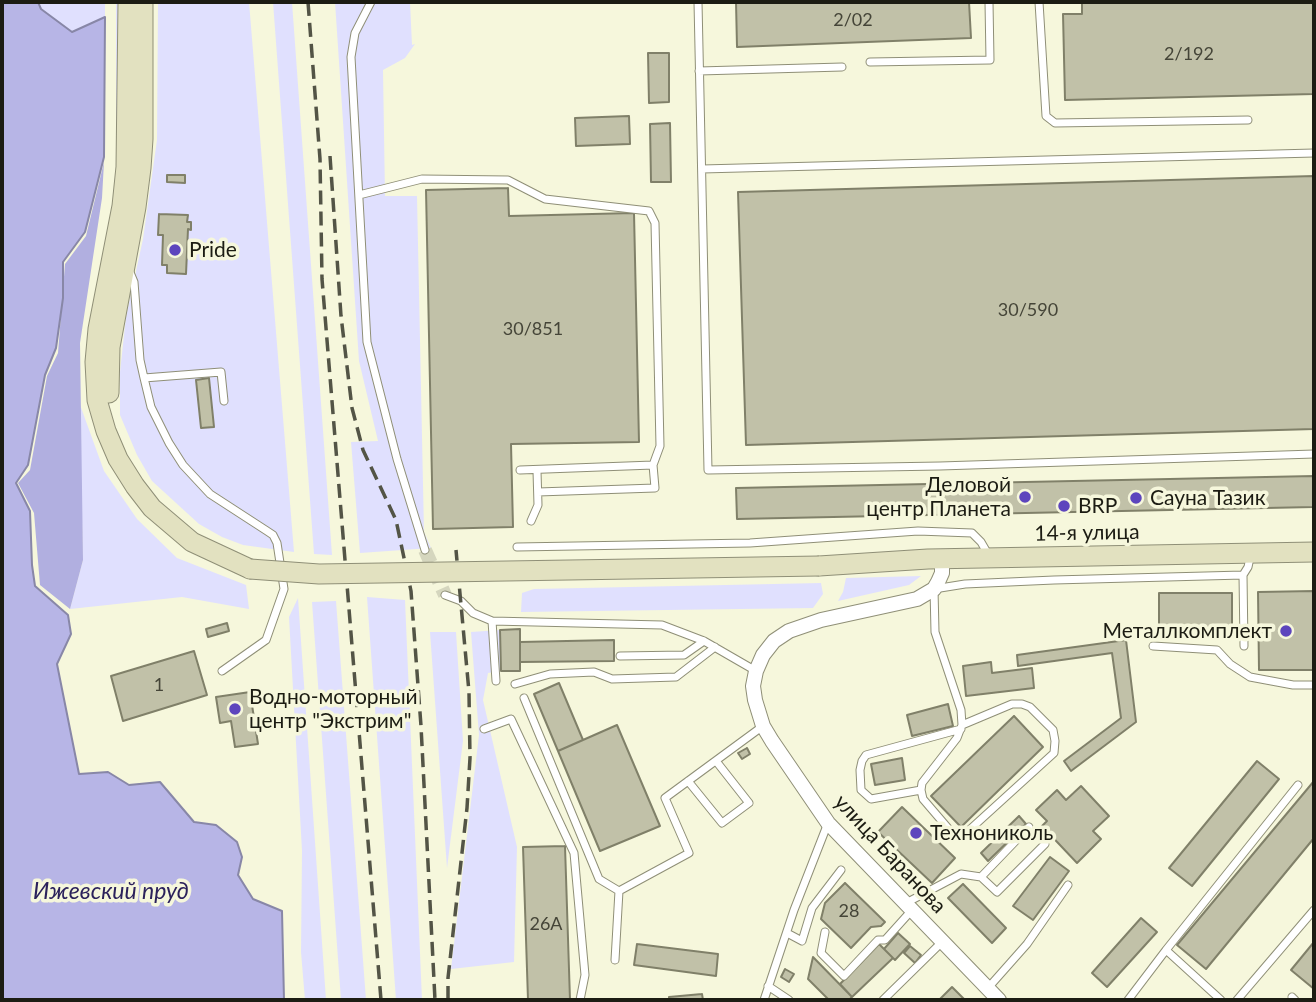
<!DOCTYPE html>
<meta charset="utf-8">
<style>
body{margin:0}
#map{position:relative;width:1316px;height:1002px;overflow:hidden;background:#f6f7dc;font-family:Lato,sans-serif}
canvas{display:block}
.frame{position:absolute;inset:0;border:4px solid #1c1c13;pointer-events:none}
</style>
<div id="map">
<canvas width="1316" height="1002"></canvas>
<div class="frame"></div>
</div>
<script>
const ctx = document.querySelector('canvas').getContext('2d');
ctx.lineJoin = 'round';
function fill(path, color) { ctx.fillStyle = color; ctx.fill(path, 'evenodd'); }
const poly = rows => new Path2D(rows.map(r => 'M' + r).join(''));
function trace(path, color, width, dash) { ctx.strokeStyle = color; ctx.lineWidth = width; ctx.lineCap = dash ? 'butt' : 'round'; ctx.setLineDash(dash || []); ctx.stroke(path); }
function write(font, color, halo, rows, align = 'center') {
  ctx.font = font + ' Lato,sans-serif'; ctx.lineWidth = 7; ctx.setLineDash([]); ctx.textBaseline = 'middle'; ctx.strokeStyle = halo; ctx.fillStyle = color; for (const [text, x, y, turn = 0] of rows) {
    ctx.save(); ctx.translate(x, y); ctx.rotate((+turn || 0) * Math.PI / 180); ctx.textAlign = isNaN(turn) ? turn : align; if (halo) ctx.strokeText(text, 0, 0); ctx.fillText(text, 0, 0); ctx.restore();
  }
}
fill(poly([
 [38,2,105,2,105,17,72,32,41,9],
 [116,2,121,2,116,196],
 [158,2,249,2,294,552,243,545,222,537,199,524,152,481,137,455,120,415,120,372,126,317,143,239,157,140],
 [273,2,292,2,332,555,314,554],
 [335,2,410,2,412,45,415,44,405,58,383,70,385,196,417,196,424,532,431,548,360,553,351,442,378,441,359,361],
 [79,402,104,471,137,519,177,558,246,585,249,609,182,597,70,609,83,560],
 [921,576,909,585,838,601,843,592,846,578],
 [821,583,823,594,813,608,521,612,522,593,534,589],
 [367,597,405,600,422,1000,396,1000],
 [298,598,326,1000,305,1000,301,952,302,851,289,617],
 [336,601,366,1000,341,1000,312,602],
 [500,630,501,671,488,673,483,700,517,847,514,962,451,969,479,735,471,632],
 [430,632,456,632,463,741,447,868]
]), '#e0e0fe');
fill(poly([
 [104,162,102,198,80,343,83,560,70,609,40,585,34,513,18,483,30,470,47,376,58,353,65,264,86,236]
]), '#b1afe0');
const water = poly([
 [2,2,38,2,41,9,72,32,105,17,104,157,85,232,63,262,63,298,56,348,45,375,28,465,16,483,30,511,32,565,35,586,68,615,71,634,57,664,79,774,108,772,129,785,160,782,194,822,216,825,237,842,242,857,238,875,253,899,282,911,284,1000,2,1000,2,2]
]);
fill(water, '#b7b5e6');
trace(water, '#8887a7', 2);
const building = poly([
 [736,2,969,2,971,38,737,47,736,2],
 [1082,2,1314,2,1314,94,1065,100,1063,14,1082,14,1082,2],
 [648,53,669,53,669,102,649,103,648,53],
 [629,116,630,144,576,146,575,118,629,116],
 [670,123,671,182,651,182,650,124,670,123],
 [167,175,185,175,185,183,167,182,167,175],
 [1314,176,1314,429,746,445,738,192,1314,176],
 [508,188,509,216,634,213,639,442,511,444,513,527,433,529,426,190,508,188],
 [159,214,188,215,187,222,191,222,191,230,188,229,186,274,167,273,167,265,162,265,163,235,158,235,159,214],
 [209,378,214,427,201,428,196,380,209,378],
 [1314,476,1314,507,737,519,736,488,1314,476],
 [1314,591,1314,670,1259,670,1258,592,1314,591],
 [1159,593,1232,593,1232,635,1159,635,1159,593],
 [227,623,229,631,208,637,206,629,227,623],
 [520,629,520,671,501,671,500,630,520,629],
 [614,640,614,661,520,662,520,642,614,640],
 [1126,640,1136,722,1071,771,1064,761,1121,718,1112,653,1018,666,1017,655,1126,640],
 [194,651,207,695,123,721,111,676,194,651],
 [991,662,992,673,1032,668,1034,688,966,696,963,666,991,662],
 [559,683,583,740,558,751,534,694,559,683],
 [250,692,258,744,235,747,231,721,220,723,216,697,250,692],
 [948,704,953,726,912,736,907,715,948,704],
 [1014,716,1043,747,961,827,931,796,1014,716],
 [617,725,660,826,600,851,558,751,617,725],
 [747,748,750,754,742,759,738,753,747,748],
 [902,758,905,780,875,785,871,764,902,758],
 [1257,761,1279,779,1192,886,1169,868,1257,761],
 [1314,781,1314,838,1206,969,1177,945,1314,781],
 [1081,786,1109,816,1093,831,1101,839,1077,863,1042,826,1047,821,1036,810,1057,790,1066,800,1081,786],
 [902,807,955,858,932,883,878,832,902,807],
 [1019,816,1026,824,988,861,981,853,1019,816],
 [565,846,570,1000,528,1000,523,847,565,846],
 [1050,857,1069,871,1033,920,1013,906,1050,857],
 [845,883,885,922,881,926,871,927,851,948,821,919,825,903,845,883],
 [963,884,1006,928,992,943,948,898,963,884],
 [1141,918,1157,932,1107,987,1092,973,1141,918],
 [898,933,910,944,895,960,884,949,898,933],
 [1314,942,1314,989,1291,970,1314,942],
 [637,944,718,954,716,976,634,965,637,944],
 [879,944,893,958,852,997,840,984,879,944],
 [910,946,921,955,915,963,904,953,910,946],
 [813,957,852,997,849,1000,829,1000,808,979,813,957],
 [785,969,794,974,789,982,781,977,785,969],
 [952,987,964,999,939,1000,952,987],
 [702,994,703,1000,669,1000,669,997,702,994]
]);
fill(building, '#c1c1a8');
trace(building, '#808069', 2);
trace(poly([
 [425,550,445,595]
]), '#d5d6be', 14, [14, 7]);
const service = poly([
 [371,2,355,33,351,57,367,342,397,459,425,550],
 [698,2,708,470,940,466,1314,454],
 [1039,2,1046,116,1055,123,1248,120],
 [870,62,990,60,989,2],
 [699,71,842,67],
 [702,169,1314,153],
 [359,195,422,179,508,180,545,199,649,211,655,223,660,446,653,465,520,470],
 [129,270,134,282,140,360,144,378,151,407,169,443,183,465,210,494,267,531,273,535,277,543,284,589,266,640,222,671],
 [144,378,221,372,224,401],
 [538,492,655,488,653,465],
 [531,521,538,505,537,471],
 [517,547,750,543,918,531,972,533,981,542,988,554],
 [1243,575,1248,567,1251,553],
 [445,595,461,601,473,613,492,621,662,625,704,641,756,671],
 [492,621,496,681],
 [1153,646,1217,650,1230,664,1250,677,1293,685,1314,685],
 [620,656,684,655,704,641],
 [515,684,550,674,594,672,612,679,676,677,715,647],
 [524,698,599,879,619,891],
 [962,725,1012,704,1022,704,1030,707,1053,730,1055,741,1054,753,966,833,959,836,953,834,923,799,921,790,922,783,957,738,962,725,961,710,935,632,934,589,965,584,1054,580,1243,575,1244,646],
 [484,729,511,719,574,853,585,975,580,1000],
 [688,781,722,823,749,803,716,761],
 [921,790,871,799,861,790,860,770,862,761,866,755,961,729],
 [981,877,1029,827],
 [906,903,961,874,981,877,997,892,1045,844],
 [825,932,821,953,844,976,878,940,885,940,912,910],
 [787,933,802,941,812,908,841,870],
 [615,960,619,891,689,853,665,798,763,726],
 [768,986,789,1000],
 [988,988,1027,944,1068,885],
 [1292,997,1295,1000],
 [764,1000,794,910,828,823],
 [883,1000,942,942],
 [1128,1000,1166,950],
 [1221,1000,1166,950,1298,785],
 [1237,1000,1314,910]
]);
const minor = poly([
 [942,559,942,573,938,582,934,589,917,599,821,620,789,631,774,641,763,655,756,671,753,686,755,700,763,726,772,741,828,823,999,1000]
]);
const secondary = poly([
 [128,2,126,167,122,206,98,329,95,362,97,400,106,431,118,459,135,486,152,508,192,542,250,569],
 [109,393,110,347,136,207,141,168,143,139,143,2],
 [819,566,928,559,1314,552]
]);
trace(service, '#8f8f77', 9);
trace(minor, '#8f8f77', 16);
trace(secondary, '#8f8f77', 21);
trace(service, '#fff', 7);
trace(minor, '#fff', 14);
trace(secondary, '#e2e1c0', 19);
trace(poly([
 [308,2,320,159,322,279,381,1000],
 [330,156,341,316,352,408,363,450,396,520,411,591,421,726,435,1000],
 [448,1000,448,978,467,808,470,758,469,692,456,550]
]), '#535446', 3.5, [14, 7]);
const secondaryBridge = poly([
 [250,569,319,574,819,566]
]);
trace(secondaryBridge, '#8f8f77', 21, []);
trace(secondaryBridge, '#e2e1c0', 19);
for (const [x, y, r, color] of [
 [175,250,7,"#5d45bd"],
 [1025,497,7,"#5d45bd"],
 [1136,498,7,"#5d45bd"],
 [1064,506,7,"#5d45bd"],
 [1286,631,7,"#5d45bd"],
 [235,709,7,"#5d45bd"],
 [916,833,7,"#5d45bd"]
]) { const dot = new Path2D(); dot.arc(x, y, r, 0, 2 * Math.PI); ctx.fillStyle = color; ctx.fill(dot); trace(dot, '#f6f7dc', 2.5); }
write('18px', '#454538', null, [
 ["2/02",853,20],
 ["2/192",1189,54],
 ["30/590",1028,310],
 ["30/851",533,329],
 ["1",159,685],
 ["28",849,911],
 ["26А",546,924]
]);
write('21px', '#1c1c13', '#f6f7dc', [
 ["Pride",189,250],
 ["Деловой",1011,485,"right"],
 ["центр Планета",1011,509,"right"],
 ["Сауна Тазик",1150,498],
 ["BRP",1078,506],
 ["Металлкомплект",1272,631,"right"],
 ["Водно-моторный",249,697],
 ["центр \"Экстрим\"",249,721],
 ["Технониколь",930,833]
], 'left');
write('21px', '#1c1c13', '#f6f7dc', [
 ["14-я улица",1087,533,-1],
 ["улица Баранова",890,854,47]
]);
write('italic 23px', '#2b215b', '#f6f7dc', [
 ["Ижевский пруд",111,892]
]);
</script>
